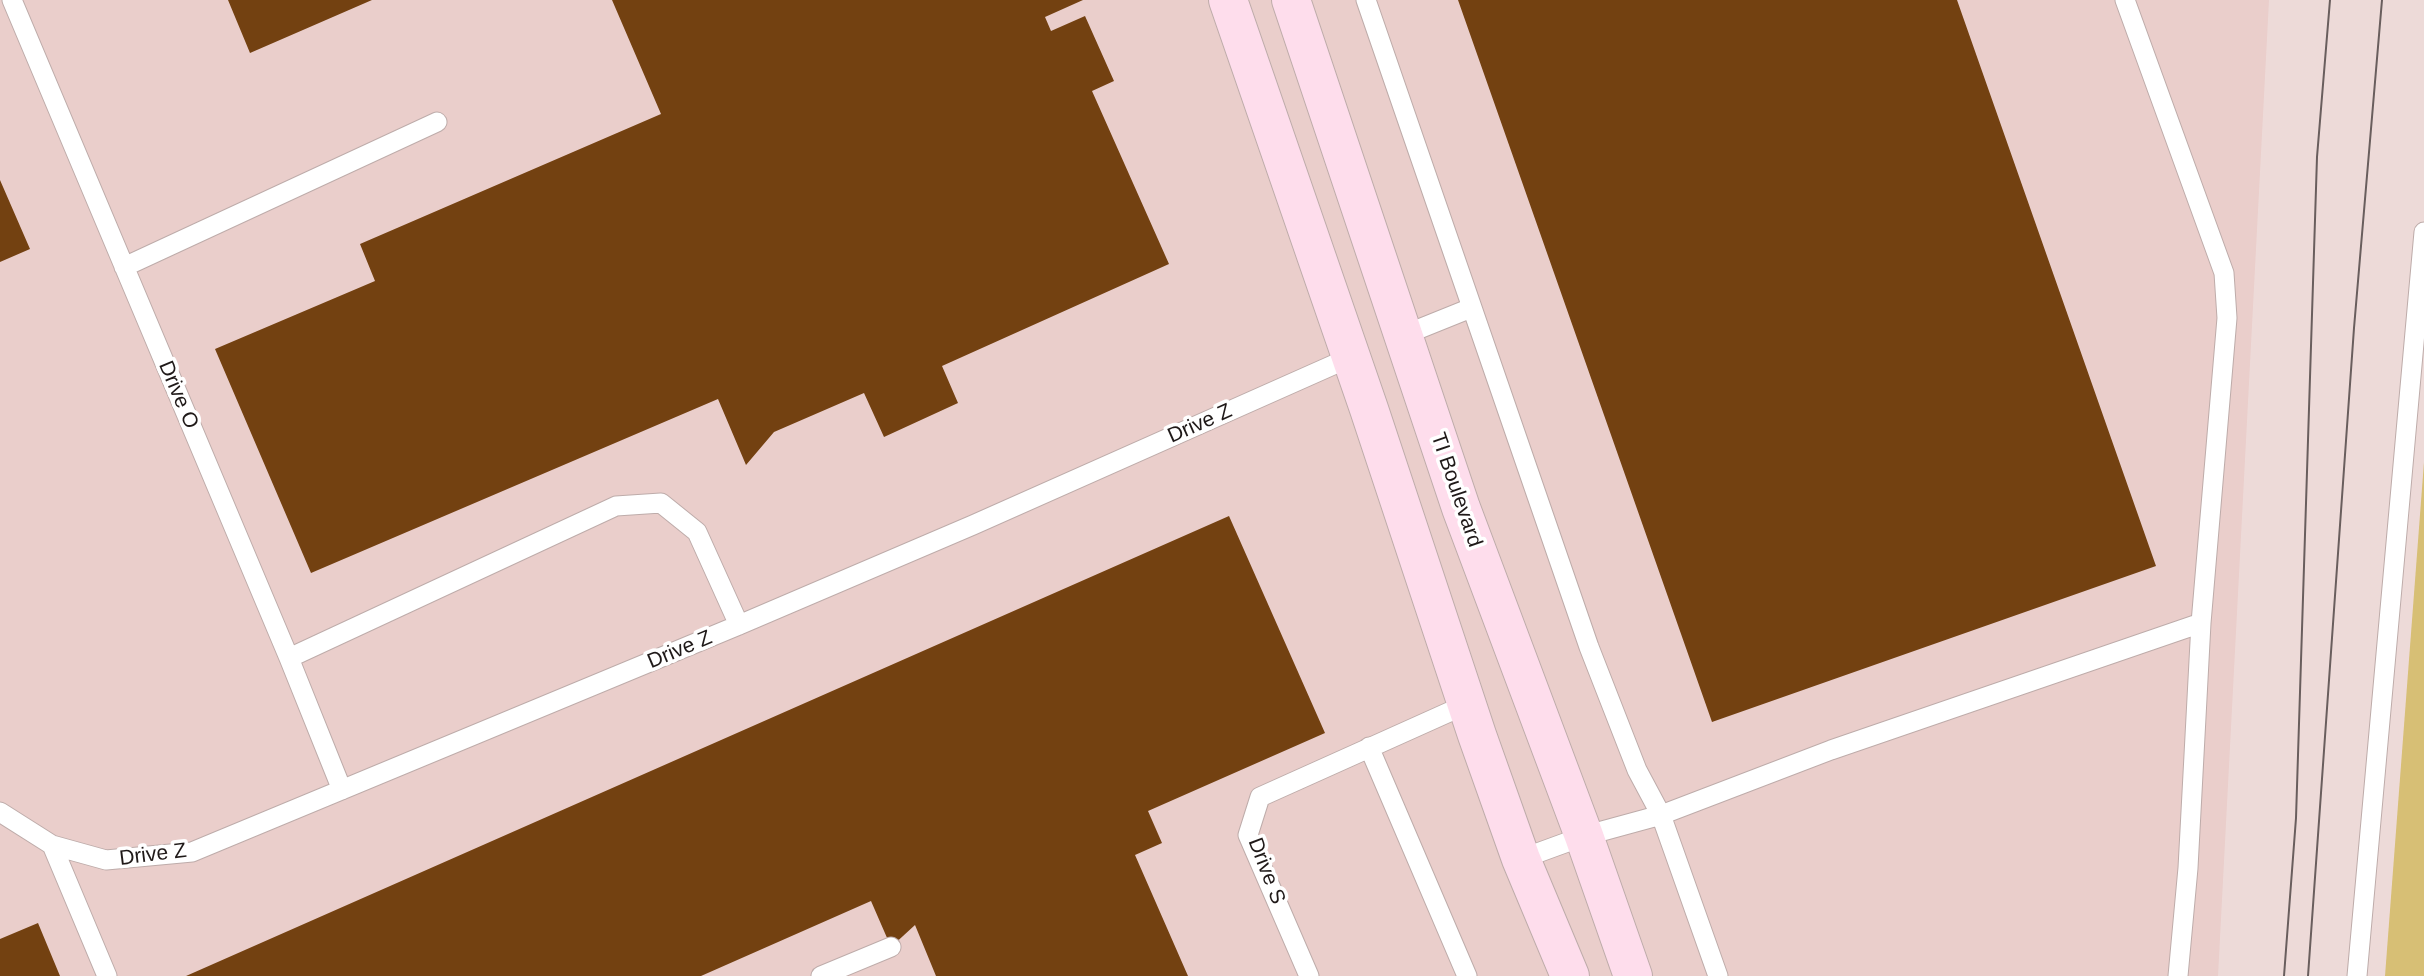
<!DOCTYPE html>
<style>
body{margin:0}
canvas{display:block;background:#eddad8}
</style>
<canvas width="2424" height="976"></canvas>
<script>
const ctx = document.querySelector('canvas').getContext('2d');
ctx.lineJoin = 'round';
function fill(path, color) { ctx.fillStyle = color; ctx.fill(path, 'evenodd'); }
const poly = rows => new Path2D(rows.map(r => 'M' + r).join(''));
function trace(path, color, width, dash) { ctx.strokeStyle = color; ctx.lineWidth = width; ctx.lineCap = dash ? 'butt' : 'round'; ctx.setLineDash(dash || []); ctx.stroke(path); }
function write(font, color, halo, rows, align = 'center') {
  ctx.font = font + ' Helvetica,sans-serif'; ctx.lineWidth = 7; ctx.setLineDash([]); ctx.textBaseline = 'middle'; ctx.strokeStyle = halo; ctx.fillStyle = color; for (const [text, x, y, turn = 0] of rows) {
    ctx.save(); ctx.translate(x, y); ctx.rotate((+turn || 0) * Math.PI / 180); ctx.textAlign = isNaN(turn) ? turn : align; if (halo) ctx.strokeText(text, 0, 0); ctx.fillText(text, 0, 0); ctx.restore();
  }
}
fill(poly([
 [0,0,2269,0,2218,976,0,976]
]), '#eacecb');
fill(poly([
 [2424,462,2424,976,2385,976]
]), '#d7bf75');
fill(poly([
 [228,0,372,0,250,53],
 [612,0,1083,0,1045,17,1051,31,1085,16,1114,81,1092,91,1169,264,942,366,958,403,884,437,864,393,774,432,746,465,718,399,311,573,215,349,375,281,360,244,661,114],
 [1458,0,1957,0,2156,566,1712,722],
 [0,180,30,249,0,262],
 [1229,516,1325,733,1148,811,1162,843,1135,855,1188,976,936,976,915,925,891,947,871,901,701,976,186,976],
 [38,923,60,976,0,976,0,939]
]), '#734111');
const lane = poly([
 [12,0,289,658,342,790],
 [1366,0,1589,647,1637,770,1661,815,1718,976],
 [2125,0,2224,273,2227,318,2201,623,2188,868,2178,976],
 [124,267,437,122],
 [1404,335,1471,308],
 [289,658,616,506,661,503,697,532,739,625],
 [1369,747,1467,976],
 [0,812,52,845,106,860,192,852,739,625,973,525,1351,357],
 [52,845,107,976],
 [1521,859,1584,836,1661,815,1831,750,2201,623],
 [821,976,891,947],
 [1309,976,1248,835,1260,797,1467,704],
 [2357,976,2424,232]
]);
const secondary = poly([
 [1228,0,1369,409,1477,735,1521,859,1570,976],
 [1291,0,1461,508,1584,836,1633,976]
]);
trace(lane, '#beacaa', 21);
trace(secondary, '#beacaa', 40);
trace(lane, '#fff', 19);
trace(secondary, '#feddec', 38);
trace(poly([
 [2284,976,2296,818,2317,157,2330,0],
 [2308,976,2354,328,2382,0]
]), '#695e5d', 2);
write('21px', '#1f1918', '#fff', [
 ["Drive O",178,395,67],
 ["Drive Z",1200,424,-24],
 ["TI Boulevard",1456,490,71],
 ["Drive Z",680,650,-23],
 ["Drive Z",153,855,-7],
 ["Drive S",1266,871,69]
]);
</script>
